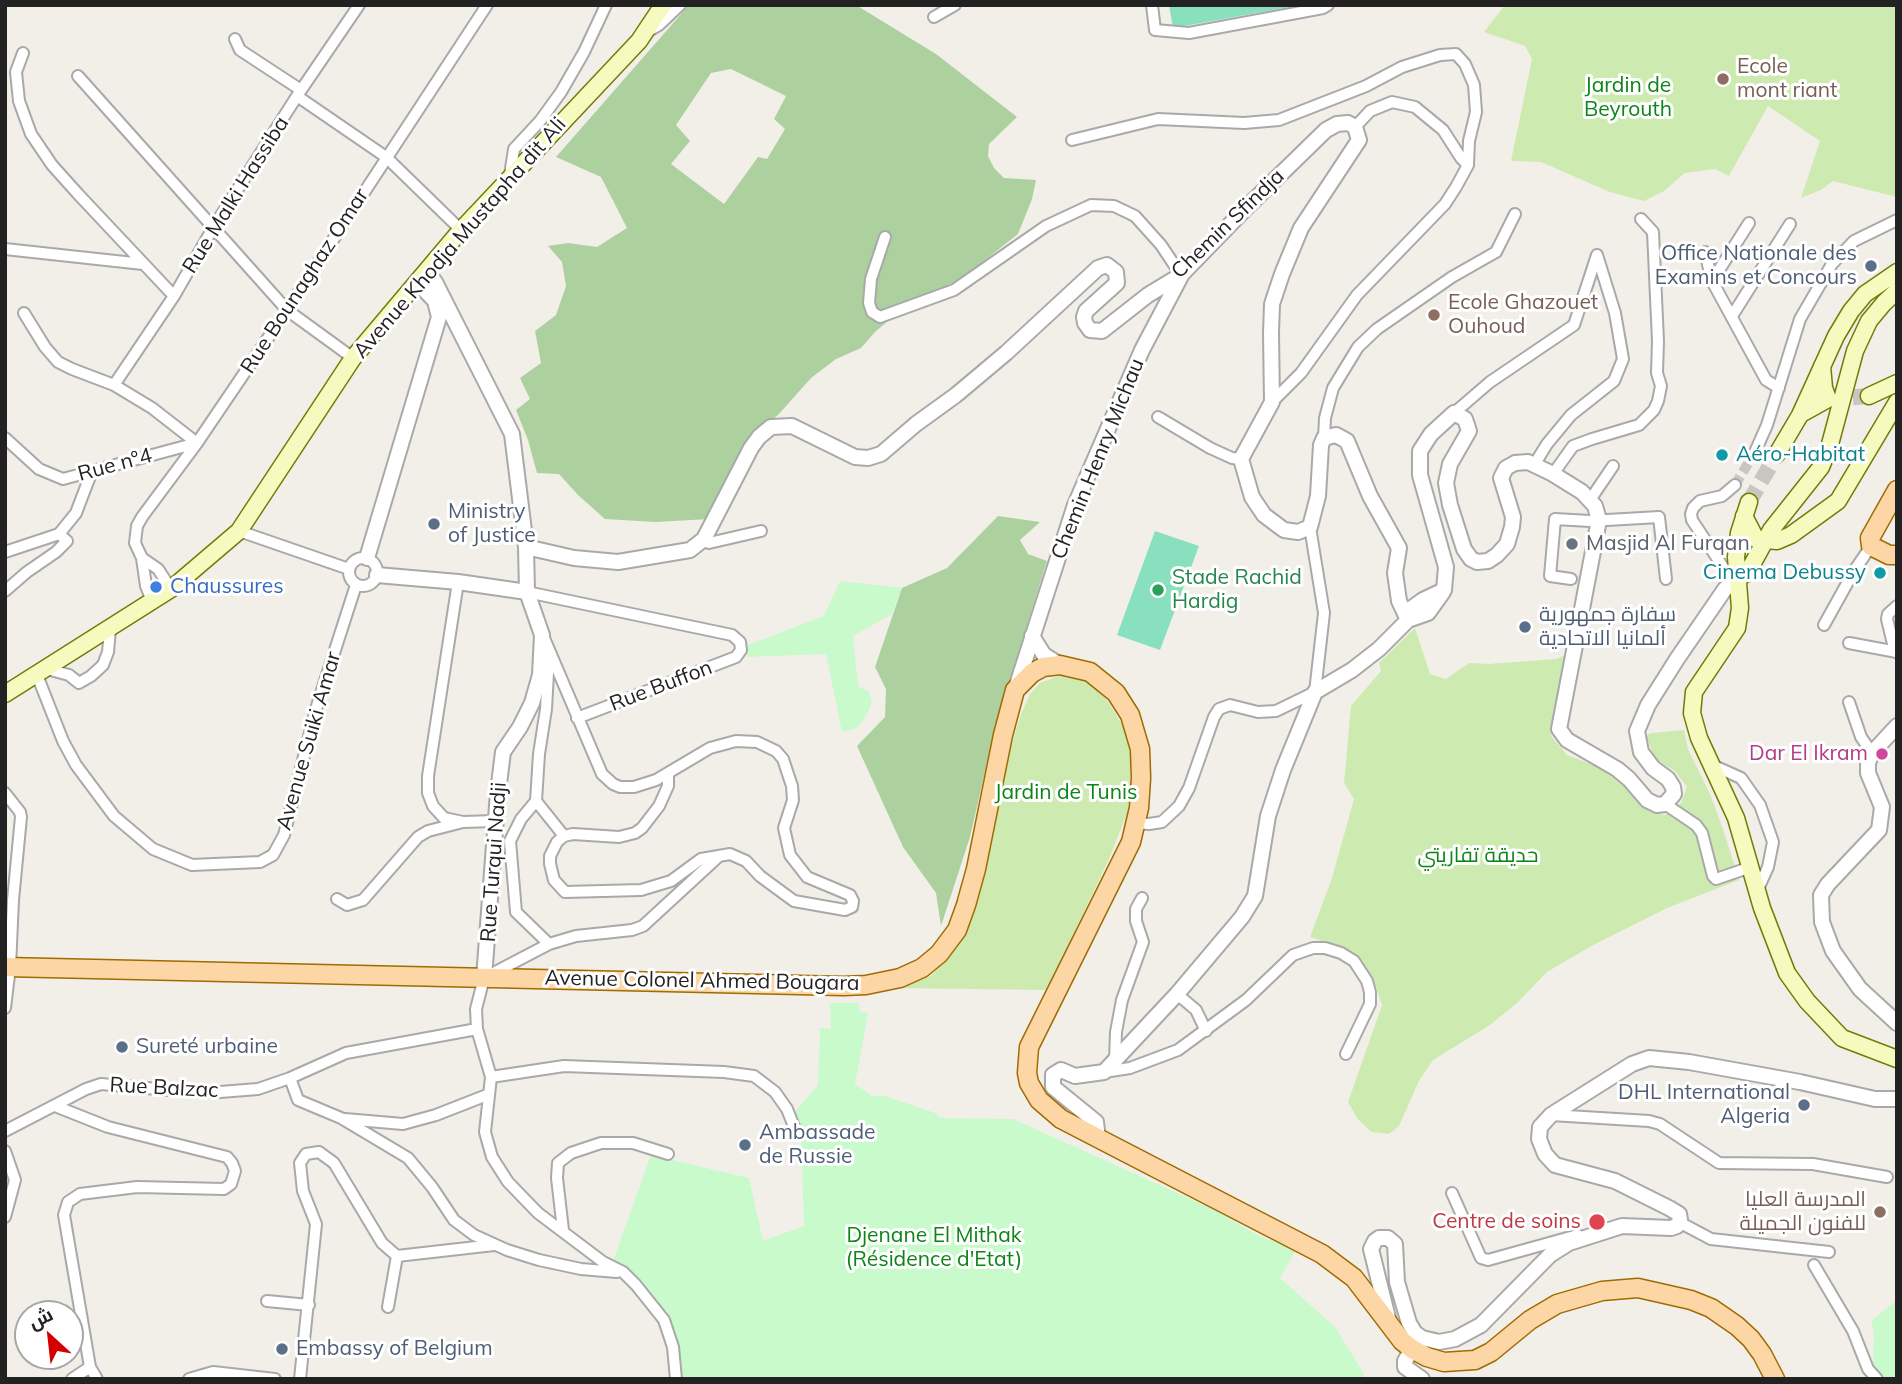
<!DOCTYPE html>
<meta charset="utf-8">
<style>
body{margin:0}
#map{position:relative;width:1902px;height:1384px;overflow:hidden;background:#f2efe9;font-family:Mulish,Cairo,sans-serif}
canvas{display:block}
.frame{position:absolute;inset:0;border:7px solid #222;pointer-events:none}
.north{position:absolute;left:14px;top:1300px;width:70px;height:70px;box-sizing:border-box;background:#fff;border:2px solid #a7a7a7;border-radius:50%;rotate:333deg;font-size:19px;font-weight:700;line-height:28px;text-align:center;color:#222}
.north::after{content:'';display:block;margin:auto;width:24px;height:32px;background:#d40000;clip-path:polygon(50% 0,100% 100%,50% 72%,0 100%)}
</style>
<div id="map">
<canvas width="1902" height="1384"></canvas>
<div class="frame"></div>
<div class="north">ش</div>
</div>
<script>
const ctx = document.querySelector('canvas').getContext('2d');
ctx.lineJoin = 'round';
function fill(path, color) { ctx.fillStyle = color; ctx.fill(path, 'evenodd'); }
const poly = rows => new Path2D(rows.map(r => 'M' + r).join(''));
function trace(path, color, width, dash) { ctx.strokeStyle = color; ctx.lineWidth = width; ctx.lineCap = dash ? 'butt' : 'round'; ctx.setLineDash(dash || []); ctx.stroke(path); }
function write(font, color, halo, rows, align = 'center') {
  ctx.font = font + ' Mulish,Cairo,sans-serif'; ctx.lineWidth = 6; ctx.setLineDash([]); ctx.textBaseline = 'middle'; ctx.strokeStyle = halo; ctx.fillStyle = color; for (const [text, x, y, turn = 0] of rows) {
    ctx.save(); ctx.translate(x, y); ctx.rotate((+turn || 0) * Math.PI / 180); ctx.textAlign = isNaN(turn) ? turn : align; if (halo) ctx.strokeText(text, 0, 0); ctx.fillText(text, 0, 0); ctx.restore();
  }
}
fill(poly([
 [1505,5,1897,5,1897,197,1833,181,1821,190,1801,198,1820,141,1768,106,1729,176,1715,169,1685,173,1664,191,1644,201,1610,192,1541,162,1511,161,1532,59,1525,46,1484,32],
 [1415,628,1430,674,1446,679,1469,663,1489,664,1556,659,1570,653,1555,705,1551,736,1567,755,1601,768,1632,793,1650,812,1665,815,1681,803,1687,787,1675,771,1655,759,1646,736,1651,733,1684,730,1688,749,1710,794,1723,829,1739,880,1667,908,1593,945,1547,972,1517,1003,1490,1025,1433,1060,1419,1081,1399,1126,1389,1134,1371,1132,1357,1118,1348,1102,1382,1005,1376,987,1360,961,1345,949,1310,937,1332,878,1354,799,1344,783,1351,706,1381,671,1379,663],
 [1069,672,1082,678,1096,688,1109,703,1123,726,1131,750,1130,806,1109,859,1047,990,894,988,931,976,953,952,972,915,1006,763,1021,714,1030,694,1040,683]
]), '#cdebb0');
fill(poly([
 [689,5,856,5,936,54,1017,117,989,144,988,156,994,168,1004,178,1036,180,1032,199,1018,234,966,275,895,315,875,332,861,348,836,359,811,378,779,414,755,434,731,471,721,501,710,519,655,522,605,519,578,495,559,474,537,473,528,440,516,410,530,399,520,378,541,363,535,331,556,315,566,286,562,262,548,246,568,243,597,247,627,228,601,177,556,157],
 [731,69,786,96,774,119,785,129,767,159,758,157,724,204,671,164,690,141,676,125,711,73],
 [998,516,1040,522,1020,540,1028,554,1047,561,995,728,970,837,941,926,936,893,903,847,857,746,885,717,886,689,875,667,902,588,947,568]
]), '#add19e');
fill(poly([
 [840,581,902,588,892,614,853,636,858,686,869,692,872,702,867,714,857,728,842,732,826,654,747,657,748,645,824,616],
 [830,1003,859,1003,860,1012,868,1013,855,1084,872,1096,885,1096,935,1113,941,1118,1013,1119,1215,1210,1261,1237,1296,1250,1280,1278,1335,1327,1364,1374,1361,1379,678,1379,670,1323,633,1273,613,1261,651,1155,749,1178,763,1241,804,1226,801,1136,792,1115,818,1085,820,1028,831,1029],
 [1897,1300,1897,1379,1884,1379,1873,1367,1874,1333,1871,1321]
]), '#c8facc');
fill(poly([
 [1169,5,1301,5,1173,28],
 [1155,531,1199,546,1160,650,1117,635]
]), '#88e0be');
trace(poly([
 [1735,485,1755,452]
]), '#c8c6c1', 10, [10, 5]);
trace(poly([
 [1829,399,1869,396],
 [1749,502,1777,454]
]), '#c8c6c1', 16, [16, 8]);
const minor = poly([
 [1152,5,1155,30,1189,33,1323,8,1328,5],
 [934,17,955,5],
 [647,32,659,25,680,5],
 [235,39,240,50,301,90],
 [23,53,16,72,19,101,31,134,52,165,78,194,174,296],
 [78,76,287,310,353,358],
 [297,96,386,157,461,230],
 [1355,127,1370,111,1392,102,1415,107,1443,130,1461,158,1468,165],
 [1072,140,1158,119,1244,123,1279,120,1366,86,1402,67,1440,55,1456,54,1465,64,1474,85,1476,112,1469,141,1468,165,1456,187,1445,204,1357,295,1301,373,1272,402],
 [510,175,514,149,540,121,561,92,584,52,606,5],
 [885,237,871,279,869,303,872,312,880,317,954,290,1046,226,1091,205,1114,206,1135,216,1161,245,1181,275],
 [5,249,143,264],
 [1705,252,1712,281,1766,380,1779,388],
 [1712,281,1749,223],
 [24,313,45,347,58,362,72,369,114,385,152,408,197,443],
 [1732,316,1790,224],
 [114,385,174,296,213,228,297,96,359,5],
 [1454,413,1490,382,1574,325,1597,255],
 [1158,417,1210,448,1232,458,1241,459],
 [5,438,39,469,63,479,197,443],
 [1324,438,1325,418,1333,388,1358,347,1377,329,1452,277,1496,252,1515,214],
 [1755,452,1767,425,1800,319,1832,264,1854,241,1897,220],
 [1534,465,1547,444,1571,415,1614,381,1623,359,1615,313,1597,255],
 [1553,474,1573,446,1592,439,1639,425,1654,410,1658,401,1661,386,1657,373,1658,341,1653,232,1641,219],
 [1735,485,1722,496,1700,501,1693,508,1691,514,1692,520,1725,570,1737,579],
 [1590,500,1613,466],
 [239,531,349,569],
 [59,534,76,513,92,471],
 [704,539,709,543,761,531],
 [5,552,59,534],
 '349 572a14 14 0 1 1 28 0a14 14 0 1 1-28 0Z',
 [142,558,158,569,171,589],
 [1571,579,1550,576,1555,519,1590,521,1659,517,1666,579],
 [458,582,428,776,428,793,433,806,444,818,463,822],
 [5,591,27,572,56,552,67,541,59,534],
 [527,592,732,635,740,642,741,650,736,657,577,718],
 [152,601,146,586,142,558,135,543,137,526,142,517,197,443,287,310,487,5],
 [1824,625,1854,571,1871,546],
 [544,638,599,767,602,774,613,784,620,787,634,787,656,780,710,748,736,741,757,742,776,751,783,759,792,786,793,800,784,828,790,855,807,877,850,895,853,901,852,907,845,910,794,901,760,876,746,861,730,854,701,859,671,881,641,890,565,892,554,880,550,864,550,856,557,842,564,836,573,834,619,837,635,833,642,828,659,806,668,786,668,774],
 [1849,643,1897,652],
 [1895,652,1887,619,1888,614,1897,606],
 [549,655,546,709,539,754,536,801,521,819,510,841,516,912,549,944],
 [47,669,69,675,79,683,91,676,103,665,108,652,110,629],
 [37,675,63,741,76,765,114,816,153,849,192,865,260,862,273,855,284,835,316,709,356,585],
 [1849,702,1861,737,1872,753],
 [1712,765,1741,778,1760,805,1773,842,1768,867,1758,889],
 [5,793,20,812,21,817,13,900,10,967,5,1008],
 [536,801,564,836],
 [1665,804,1696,825,1702,833,1713,876,1716,879,1751,867],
 [1135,823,1149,824,1162,822,1179,806,1189,788,1214,717,1219,709,1230,705,1258,712,1276,711,1315,692,1324,613,1310,527],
 [337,899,347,905,363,900,418,837,428,831,463,822,496,821],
 [1177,994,1196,1010,1206,1031],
 [1115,1061,1116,1032,1122,1000,1143,942,1136,921,1136,909,1142,898],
 [1104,1072,1130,1068,1178,1050,1246,1000,1293,955,1313,948,1325,948,1341,953,1354,961,1367,981,1370,992,1370,1004,1346,1054],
 [491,1077,564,1066,724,1072,754,1076,775,1092,787,1109,797,1134],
 [290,1078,298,1100,341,1118,408,1158,432,1187,454,1220,474,1235,507,1250,539,1260,581,1269,617,1272],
 [55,1106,108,1127,227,1157,232,1163,235,1171,231,1184,224,1189,137,1187,80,1194,68,1202,64,1215,90,1367,97,1379],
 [1551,1115,1649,1121,1660,1124,1719,1163,1813,1164,1887,1177],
 [345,1119,403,1124,436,1115,487,1095],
 [5,1131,86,1089,101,1084,181,1091,220,1092,258,1089,290,1078,346,1053,477,1029],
 [5,1151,15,1180,5,1217],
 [1452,1193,1481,1258,1488,1260,1578,1235],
 [1679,1222,1711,1239,1829,1252],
 [563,1230,557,1178,558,1163,571,1153,601,1143,633,1143,668,1154],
 [1814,1265,1853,1331,1868,1369,1877,1379],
 [267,1301,309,1305],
 [388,1307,397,1256],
 [72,1379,90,1367],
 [189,1379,213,1372,275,1379],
 [300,1379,316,1224,303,1191,300,1163,306,1154,319,1152,334,1163,382,1243,397,1256,494,1245],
 [676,1379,673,1347,664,1320,636,1285,623,1272,603,1262,538,1213,508,1182,492,1157,485,1132,491,1077,477,1029,476,1009,484,978,549,944,576,936,632,930,643,926,719,856]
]);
const tertiary = poly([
 [426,271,435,282,512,434,526,547,527,592,542,635,540,675,532,703,520,727,503,752,498,792,484,978],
 [526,547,574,558,618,562,690,550,704,539,751,448,759,437,771,427,792,426,855,457,868,458,881,454,916,424,956,395,1006,353,1098,268,1107,265,1116,272,1117,283,1086,311,1084,317,1085,323,1090,330,1102,331,1148,295,1181,275,1248,206,1326,130,1337,124,1348,123,1355,127,1359,140,1301,228,1282,274,1272,304,1271,333,1272,402,1241,459,1252,497,1264,515,1284,530,1298,532,1310,527,1318,496,1321,445,1324,438,1336,435,1347,441,1370,496,1399,548,1395,573,1399,601,1408,620],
 [367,558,439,317,435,301,417,282],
 [377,575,458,582,527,592],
 [1444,590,1446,567,1420,475,1420,451,1431,434,1454,413,1465,419,1469,431,1450,464,1446,483,1450,505,1464,549,1471,559,1477,562,1488,561,1497,555,1507,544,1512,527,1513,517,1501,478,1506,468,1515,463,1528,462,1553,474,1582,492,1595,506,1599,520,1559,729,1567,740,1617,769,1629,779,1647,800,1657,805,1665,804,1674,794,1673,787,1668,779,1653,768,1641,752,1637,731,1648,705,1677,659,1725,589,1737,579],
 [1408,620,1428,613,1443,592],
 [1032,636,1044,655,1060,665],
 [1016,688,1075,505,1142,350,1181,276],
 [1897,726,1872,753,1868,763,1868,773,1882,807,1879,830,1828,884,1821,895,1822,922,1833,951,1860,989,1897,1023],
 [1098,1138,1096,1122,1053,1087,1053,1075,1061,1070,1075,1076,1104,1072,1177,994,1242,917,1255,896,1268,816,1283,770,1315,692,1352,670,1379,649,1408,620,1412,608,1423,600,1444,590],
 [1389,1322,1371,1249,1375,1241,1379,1238,1388,1238,1395,1244,1397,1282,1409,1323,1415,1333,1422,1338,1439,1342,1455,1339,1481,1325,1550,1255,1569,1243,1622,1226,1671,1228,1677,1226,1680,1220,1679,1214,1669,1208,1615,1181,1555,1165,1545,1154,1539,1139,1540,1127,1551,1115,1632,1064,1649,1058,1689,1062,1800,1082,1875,1099,1897,1099],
 [1412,1349,1405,1361,1405,1367,1422,1379]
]);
const secondary = poly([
 [1869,396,1897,383],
 [1801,414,1828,399,1824,388,1822,366],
 [1777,454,1800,415,1836,336,1851,311,1865,294,1897,272],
 [1749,502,1739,533,1736,557,1740,608,1737,628,1694,692,1692,713,1699,738,1736,818,1762,908,1787,973,1807,1001,1842,1038,1897,1059],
 [1744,516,1756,539,1777,541,1791,535,1838,501,1897,402],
 [1737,579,1748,572,1771,530,1821,467,1829,448,1855,351,1869,321,1884,303,1897,291],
 [5,694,171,589,239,531,353,358,461,230,639,41,663,5]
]);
const primary = poly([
 [1897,490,1870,538,1871,546,1889,555,1897,555],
 [5,967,844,986,866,985,900,978,922,968,939,954,957,930,966,905,976,869,1003,735,1015,690,1032,673,1043,667,1060,665,1090,672,1116,693,1130,715,1140,749,1141,778,1139,808,1131,842,1029,1047,1027,1073,1029,1083,1039,1100,1061,1119,1322,1254,1354,1278,1402,1341,1412,1349,1427,1357,1444,1362,1475,1360,1491,1352,1530,1320,1557,1304,1602,1291,1638,1288,1691,1300,1711,1308,1737,1326,1751,1339,1762,1354,1775,1379]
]);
trace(minor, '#a9a9a9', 14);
trace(tertiary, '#a9a9a9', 18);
trace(secondary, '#707d05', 19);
trace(primary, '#a06b00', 21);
trace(minor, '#fff', 10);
trace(tertiary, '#fff', 14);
trace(secondary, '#f7fabf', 16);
trace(primary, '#fcd6a4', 18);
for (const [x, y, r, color] of [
 [1723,79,7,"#8d6e63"],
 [1871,266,7,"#5c6f8a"],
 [1434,315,7,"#8d6e63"],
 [1722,455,7,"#0f9aa8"],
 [434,524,7,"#5c6f8a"],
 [1572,544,7,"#6b7280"],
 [1880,573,7,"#0f9aa8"],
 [156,587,7,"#3f7fe0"],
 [1158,590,7,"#2e9e5b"],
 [1525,627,7,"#5c6f8a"],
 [1882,754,7,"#d1479c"],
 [122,1047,7,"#5c6f8a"],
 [1804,1105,7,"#5c6f8a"],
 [745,1145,7,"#5c6f8a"],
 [1880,1212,7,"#8d6e63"],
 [1597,1222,9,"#e0444e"],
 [282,1349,7,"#5c6f8a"]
]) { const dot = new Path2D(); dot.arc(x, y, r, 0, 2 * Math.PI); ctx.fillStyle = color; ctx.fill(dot); trace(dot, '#fff', 2.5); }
write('21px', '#785e54', '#fff', [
 ["Ecole",1737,67],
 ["mont riant",1737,91],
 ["Ecole Ghazouet",1448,303],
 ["Ouhoud",1448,327],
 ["المدرسة العليا",1866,1200,"right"],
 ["للفنون الجميلة",1866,1224,"right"]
], 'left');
write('21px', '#0c8416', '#fff', [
 ["Jardin de",1628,86],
 ["Beyrouth",1628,110],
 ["Jardin de Tunis",1066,793],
 ["حديقة تفاريتي",1478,856],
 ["Djenane El Mithak",934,1236],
 ["(Résidence d'Etat)",934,1260]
]);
write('21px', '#222', '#fff', [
 ["Rue Malki Hassiba",236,195,-58],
 ["Chemin Sfindja",1228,224,-44],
 ["Avenue Khodja Mustapha dit Ali",460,238,-49],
 ["Rue Bounaghaz Omar",305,281,-57],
 ["Chemin Henry Michau",1098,459,-68],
 ["Rue n°4",115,465,-15],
 ["Rue Buffon",661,686,-21],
 ["Avenue Suiki Amar",309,741,-74],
 ["Rue Turqui Nadji",494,862,-86],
 ["Avenue Colonel Ahmed Bougara",702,981,1],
 ["Rue Balzac",164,1088,3]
]);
write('21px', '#4e5e75', '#fff', [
 ["Office Nationale des",1857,254,"right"],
 ["Examins et Concours",1857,278,"right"],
 ["Ministry",448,512],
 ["of Justice",448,536],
 ["سفارة جمهورية",1539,615],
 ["ألمانيا الاتحادية",1539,639],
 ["Sureté urbaine",136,1047],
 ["DHL International",1790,1093,"right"],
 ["Algeria",1790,1117,"right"],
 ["Ambassade",759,1133],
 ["de Russie",759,1157],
 ["Embassy of Belgium",296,1349]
], 'left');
write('21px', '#0d838f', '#fff', [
 ["Aéro-Habitat",1736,455],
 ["Cinema Debussy",1866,573,"right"]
], 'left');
write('21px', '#5b616d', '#fff', [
 ["Masjid Al Furqan",1586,544]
], 'left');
write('21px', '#27864d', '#fff', [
 ["Stade Rachid",1172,578],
 ["Hardig",1172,602]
], 'left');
write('21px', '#366cbe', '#fff', [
 ["Chaussures",170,587]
], 'left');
write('21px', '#b23c85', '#fff', [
 ["Dar El Ikram",1868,754]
], 'right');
write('21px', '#be3a42', '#fff', [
 ["Centre de soins",1581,1222]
], 'right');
</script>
